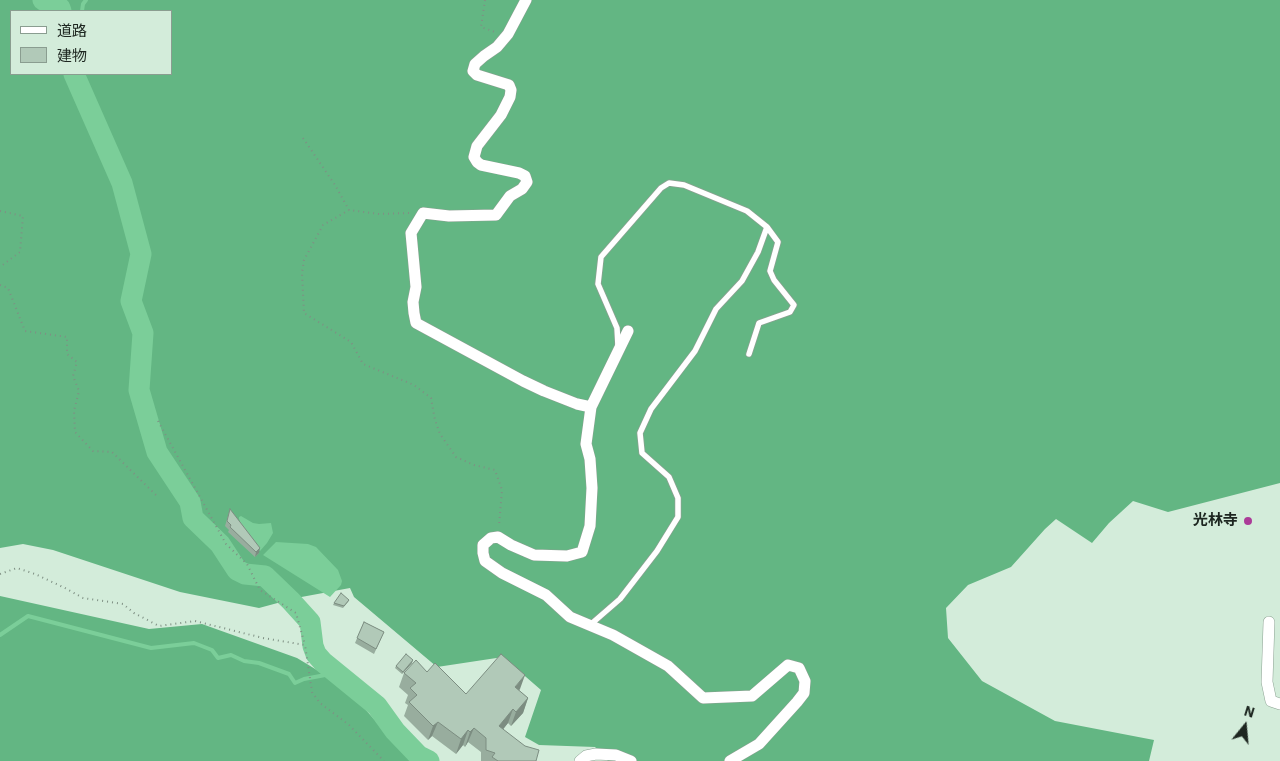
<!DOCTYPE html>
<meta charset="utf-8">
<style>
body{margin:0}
#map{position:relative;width:1280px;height:761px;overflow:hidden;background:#d3ecda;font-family:"IBM Plex Sans","Noto Sans JP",sans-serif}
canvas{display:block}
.legend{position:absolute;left:10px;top:10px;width:162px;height:65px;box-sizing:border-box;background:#d3ecda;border:1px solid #8a9d90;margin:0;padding:6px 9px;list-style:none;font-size:15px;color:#1d2620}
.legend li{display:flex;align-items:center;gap:10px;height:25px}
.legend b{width:25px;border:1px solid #8a9d90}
.north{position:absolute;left:1220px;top:701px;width:50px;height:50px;-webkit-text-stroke:4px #d3ecda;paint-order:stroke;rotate:17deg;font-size:14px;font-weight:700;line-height:20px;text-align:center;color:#1d2620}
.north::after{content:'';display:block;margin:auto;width:18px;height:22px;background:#1d2620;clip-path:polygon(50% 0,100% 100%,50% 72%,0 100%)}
</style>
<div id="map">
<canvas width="1280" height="761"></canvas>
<ul class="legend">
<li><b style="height:6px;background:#fff"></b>道路</li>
<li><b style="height:14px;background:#b1c9b8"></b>建物</li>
</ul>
<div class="north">N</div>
</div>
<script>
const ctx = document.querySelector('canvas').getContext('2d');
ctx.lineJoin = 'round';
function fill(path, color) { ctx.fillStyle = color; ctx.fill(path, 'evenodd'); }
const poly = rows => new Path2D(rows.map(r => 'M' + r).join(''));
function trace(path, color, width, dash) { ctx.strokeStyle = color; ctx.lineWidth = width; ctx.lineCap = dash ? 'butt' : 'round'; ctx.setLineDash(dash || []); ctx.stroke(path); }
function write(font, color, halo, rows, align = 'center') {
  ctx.font = font + ' "IBM Plex Sans","Noto Sans JP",sans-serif'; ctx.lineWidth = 4; ctx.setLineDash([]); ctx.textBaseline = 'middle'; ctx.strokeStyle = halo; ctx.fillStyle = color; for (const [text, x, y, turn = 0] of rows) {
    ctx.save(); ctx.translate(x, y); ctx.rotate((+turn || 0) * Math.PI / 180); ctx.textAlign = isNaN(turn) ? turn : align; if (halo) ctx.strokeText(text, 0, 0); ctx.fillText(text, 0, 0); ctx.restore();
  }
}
fill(poly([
 [0,0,1280,0,1280,483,1168,512,1133,501,1109,523,1092,543,1056,519,1045,529,1011,567,968,585,946,608,948,638,982,681,1055,721,1154,740,1149,761,608,761,595,747,539,745,525,737,541,690,503,657,437,667,354,597,350,588,296,598,259,608,180,592,53,550,23,544,0,548],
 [11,11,171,11,171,74,11,74],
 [0,596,149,629,202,624,297,658,345,687,412,761,0,761]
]), '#63b683');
fill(poly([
 [241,516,253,523,259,524,271,523,273,533,267,543,260,551,254,550,240,522,239,519,239,517],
 [276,542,308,544,316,547,338,570,342,581,341,585,330,597,263,555]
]), '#7bce99');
trace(poly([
 [82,11,83,4,86,0],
 [0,635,28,616,151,648,194,643,212,650,218,658,231,655,244,661,259,663,289,674,295,683,304,679,336,673]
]), '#7bce99', 4);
trace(poly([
 [43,0,60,8,61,11],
 [74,74,122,183,141,254,131,301,143,333,139,390,157,452,190,502,193,518,220,544,237,570,245,574,265,576,291,601,310,622,313,646,316,654,323,662,377,706,395,731,419,756,429,761]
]), '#7bce99', 21);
const service = poly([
 [618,346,617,328,598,284,601,257,661,188,669,183,684,185,747,211,767,227],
 [590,625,620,599,657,551,678,517,678,498,669,477,642,453,640,433,651,409,695,351,716,309,742,281,758,252,767,227,778,242,770,271,774,280,794,305,790,312,759,323,749,354]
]);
const minor = poly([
 [526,0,508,34,497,47,484,56,475,64,473,71,477,75,509,85,511,90,510,97,501,115,477,146,474,157,477,162,481,165,519,173,525,176,527,182,522,189,510,196,496,215,449,216,423,213,411,233,416,287,413,302,414,313,416,323,523,381,544,391,577,404,591,407],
 [628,331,591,407,586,444,590,459,592,488,590,526,582,552,567,556,534,555,511,545,498,537,491,538,483,545,483,553,485,561,502,573,546,595,570,617,613,635,668,666,703,698,752,696,788,665,799,668,805,681,804,693,797,702,759,744,730,761],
 [1269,622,1267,682,1271,701,1280,704],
 [580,761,586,756,596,754,616,755,631,761]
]);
trace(service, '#8aa191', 7);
trace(minor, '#8aa191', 12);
trace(poly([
 [485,0,481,27,495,32],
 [303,138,335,185,349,210],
 [0,211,23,216,20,252,0,267],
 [409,213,379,214,349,210,323,225,304,260,302,273,304,313,351,342,363,364,414,385,431,398,435,420,440,434,456,457,474,465,495,470,502,490,499,526],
 [0,285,8,288,25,331,67,337,67,354,77,362,73,376,79,391,74,411,75,432,93,451,112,452,158,497],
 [158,421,226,544,247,564,260,590,296,613,305,645],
 [0,574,17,568,35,574,65,588,83,598,123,604,134,613,159,626,195,621,263,638,305,645,312,692,320,703,349,725,384,761]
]), '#7f9084', 2, [1, 4]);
trace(service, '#fff', 5.5);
trace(minor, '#fff', 11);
fill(poly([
 [230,509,259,553,255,557,228,532,229,530,225,526],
 [349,600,348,602,343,608,333,605,334,603],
 [364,622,384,632,374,654,355,643],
 [412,663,402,674,395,668,396,666],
 [427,672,466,694,520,689,519,690,528,698,523,713,511,726,508,723,503,729,536,761,481,761,481,752,468,742,465,747,463,745,456,754,432,736,428,740,404,716,408,705,405,703,408,695,399,687,404,673]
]), '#98ad9e');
fill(poly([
 [260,548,259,553,255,557,256,552],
 [413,660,412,663,402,674,403,672],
 [525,675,520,689,510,701,515,687],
 [528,698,523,713,511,726,516,712],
 [513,709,508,723,494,741,499,726],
 [438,722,432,736,428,740,433,726],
 [474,728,468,742,465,747,470,732],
 [468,730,463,745,456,754,461,739]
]), '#7c8d81');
const building = poly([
 [230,509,260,548,256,552,230,527,231,525,227,521,230,509],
 [341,593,349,600,344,606,334,603,341,593],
 [364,622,384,632,376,649,357,638,364,622],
 [406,654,413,660,403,672,396,666,406,654],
 [501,654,525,675,515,687,528,698,516,712,513,709,499,726,525,746,539,750,536,761,498,761,492,757,495,753,486,750,486,738,474,728,470,732,468,730,461,739,438,722,433,726,409,702,417,695,410,688,416,683,404,673,416,660,427,672,435,663,466,694,501,654]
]);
fill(building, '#b1c9b8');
trace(building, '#7c8d81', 1);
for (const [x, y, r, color] of [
 [1248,521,5,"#ab3b98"]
]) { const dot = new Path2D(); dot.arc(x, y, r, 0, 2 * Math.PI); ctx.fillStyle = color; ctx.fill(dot); trace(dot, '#d3ecda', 2); }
write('bold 15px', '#1d2620', '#d3ecda', [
 ["光林寺",1238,521]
], 'right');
</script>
